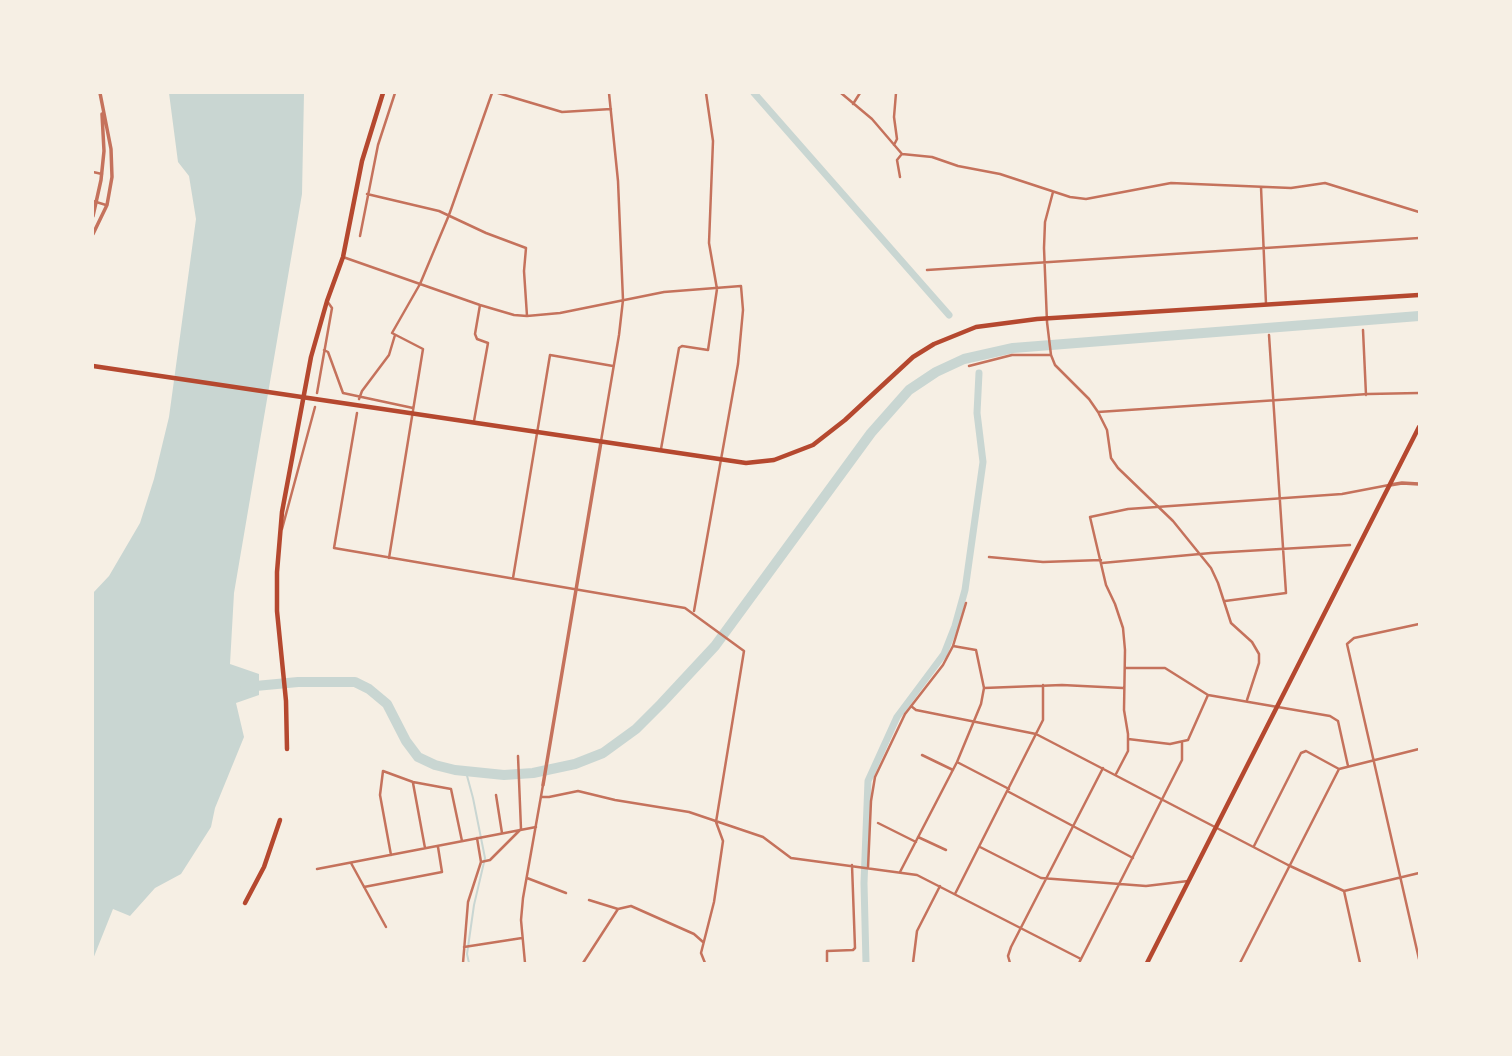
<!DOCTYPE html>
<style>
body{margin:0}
#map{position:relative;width:1512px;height:1056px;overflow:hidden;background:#f6efe4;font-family:Ubuntu,sans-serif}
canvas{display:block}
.frame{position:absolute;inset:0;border:94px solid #f6efe4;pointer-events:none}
</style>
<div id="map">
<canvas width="1512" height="1056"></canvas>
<div class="frame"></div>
</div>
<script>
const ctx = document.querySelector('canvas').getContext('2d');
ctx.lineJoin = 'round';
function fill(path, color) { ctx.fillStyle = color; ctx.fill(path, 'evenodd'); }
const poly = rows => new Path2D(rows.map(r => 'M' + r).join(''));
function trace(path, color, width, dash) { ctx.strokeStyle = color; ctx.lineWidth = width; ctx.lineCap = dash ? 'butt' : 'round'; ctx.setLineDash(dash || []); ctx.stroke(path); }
fill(poly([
 [169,93,304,93,302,194,234,593,230,664,259,674,259,695,236,703,244,737,215,808,211,827,181,874,155,888,130,916,113,909,93,959,93,593,109,576,140,523,154,479,169,417,196,219,189,176,178,162]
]), '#c9d6d2');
trace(poly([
 [466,772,473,798,485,858,474,905,467,954,469,963]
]), '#c9d6d2', 2);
trace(poly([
 [754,93,949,315],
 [866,963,864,883,868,781,897,717,944,654,955,626,965,590,983,462,977,413,979,373]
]), '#c9d6d2', 7);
trace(poly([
 [245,687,298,682,355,682,369,689,387,704,406,741,418,757,435,765,455,770,504,775,533,773,575,764,603,753,636,729,661,704,715,646,871,433,909,390,936,372,964,359,1013,348,1419,316]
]), '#c9d6d2', 10);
trace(poly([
 [498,93,562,112,611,109],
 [841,93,872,119,902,154,932,157,958,166,1000,174,1070,197,1086,199,1171,183,1291,188,1325,183,1419,212],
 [853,104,860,93],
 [894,145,897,139,894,117,896,93],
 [93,172,102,174],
 [900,177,897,160,901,155],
 [1261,187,1266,304],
 [367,194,439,211,486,233,526,248,524,271,527,316],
 [93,201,106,205],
 [360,236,378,145,395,93],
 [343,257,480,305,514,315,527,316,560,313,664,292,741,286,743,310,738,364,694,611],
 [927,270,1419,238],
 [1363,330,1366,395],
 [324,350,328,352,343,393,413,408],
 [1051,355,1055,365,1089,399,1098,412,1107,430,1111,458,1118,468,1173,521,1211,568,1218,583,1231,623,1252,642,1259,654,1259,663,1247,700],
 [969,366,1012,355,1051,355,1047,322,1044,248,1045,222,1053,192],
 [317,393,332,308,327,301],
 [359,399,362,391,389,355,395,335],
 [1098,412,1368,394,1419,393],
 [357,413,334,548,685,608,744,651,716,822,723,841,714,902,701,953,705,963],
 [474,421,488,343,477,339,475,334,480,305],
 [601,441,619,335,623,300,618,181,609,93],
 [661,449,679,348,682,346,708,350,717,289,709,243,713,141,706,93],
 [282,529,315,407],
 [989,557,1043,562,1101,560],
 [389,558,423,349,392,333,420,284,449,215,492,93],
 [1102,563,1211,553,1350,545],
 [513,578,550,355,613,366],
 [1225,601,1286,593,1269,335],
 [1419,624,1354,638,1347,644,1419,959],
 [1125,668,1165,668,1208,695,1330,716,1338,721,1348,766],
 [984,688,1062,685,1123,688],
 [911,706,916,710,1036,734,1288,865,1344,891,1419,873],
 [1128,739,1170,744,1188,740,1208,695],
 [922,755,953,770],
 [957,762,1009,789],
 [1116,774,1128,751,1128,734,1124,710,1125,650,1123,628,1115,604,1106,585,1090,517,1128,509,1342,494,1389,485],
 [413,783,425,848],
 [1009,792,1133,858],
 [496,795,502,833],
 [541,797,549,797,578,791,615,800,689,812,763,837,791,858,917,875,1081,959],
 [878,823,916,842],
 [918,837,946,850],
 [1254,846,1301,753,1306,751,1339,769],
 [980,847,1041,878,1146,886,1188,881],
 [391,855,380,795,383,771,413,782,451,789,462,841],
 [481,862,490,860,521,829,518,756],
 [351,863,386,927],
 [868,868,871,801,875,777,905,714,943,665,953,646,966,603],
 [317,869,536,827],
 [900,872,957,762,981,704,984,688,976,650,953,646],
 [527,878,566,893],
 [364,887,442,872,438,847],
 [1344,891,1360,963],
 [955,894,1043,720,1043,685],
 [589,900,618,909,631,906,694,934,703,942],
 [464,947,522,938],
 [463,963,468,902,481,862,477,838],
 [525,963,521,920,523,898,543,785],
 [583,963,618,909],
 [827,963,827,951,853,950,855,948,852,865],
 [913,963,917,931,940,886],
 [1010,963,1008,956,1011,947,1103,768],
 [1079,963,1182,760,1182,743],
 [1240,963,1339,769,1419,749]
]), '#c5725c', 2.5);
trace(poly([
 [93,216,101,180,104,151,102,114],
 [93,234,107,205,112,177,111,149,100,93],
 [1390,485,1402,483,1419,484],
 [543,785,601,442]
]), '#c5725c', 3.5);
trace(poly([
 [287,749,286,701,277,611,277,572,282,512,311,357,327,301,343,257,362,161,383,93],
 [245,903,264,867,280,820]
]), '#b5482f', 4.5);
trace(poly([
 [93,366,746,463,774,460,813,445,845,420,913,357,934,344,976,327,1037,319,1419,295]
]), '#b5482f', 4.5);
trace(poly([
 [1147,963,1419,427]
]), '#b5482f', 4.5);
</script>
